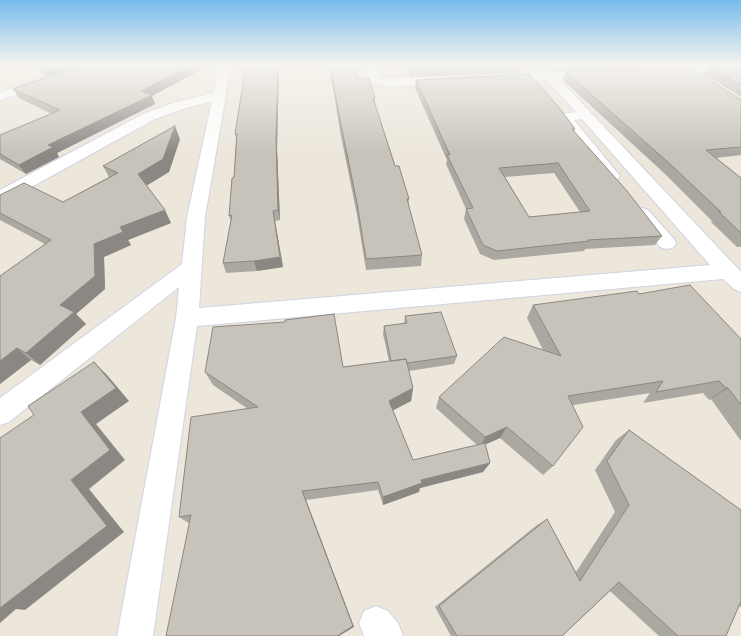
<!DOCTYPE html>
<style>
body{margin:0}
canvas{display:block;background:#ece6db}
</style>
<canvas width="741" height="636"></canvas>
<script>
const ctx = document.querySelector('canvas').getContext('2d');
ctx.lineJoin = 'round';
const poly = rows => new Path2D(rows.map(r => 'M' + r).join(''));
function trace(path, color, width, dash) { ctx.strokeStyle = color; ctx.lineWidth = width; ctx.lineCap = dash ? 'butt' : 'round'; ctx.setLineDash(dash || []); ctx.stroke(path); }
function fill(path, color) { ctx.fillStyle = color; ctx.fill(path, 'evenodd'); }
const minor = poly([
 [90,65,107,65,105,67,0,100,0,92,90,65],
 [219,65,231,65,205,217,199,308,710,265,582,119,574,120,620,176,618,179,612,181,606,179,559,120,561,114,576,112,547,80,503,82,499,81,497,78,499,75,503,74,594,70,598,72,600,74,598,76,559,79,741,272,741,292,734,289,723,279,197,326,153,636,117,636,176,318,179,287,9,422,0,425,0,398,182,264,187,217,212,101,186,108,155,119,6,201,0,202,0,190,145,113,176,102,213,93,219,65],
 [364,65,376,65,380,78,384,78,444,77,448,78,450,81,448,84,444,85,384,86,371,83,364,65],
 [716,65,741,65,741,70,664,74,660,73,658,71,660,69,664,68,716,65],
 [642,208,648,210,674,239,676,243,674,247,667,249,660,247,636,218,633,214,636,210,642,208],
 [376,606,388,611,398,623,403,636,364,636,359,623,364,611,376,606]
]);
trace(minor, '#d0d3e3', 2);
fill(minor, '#fff');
fill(poly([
 [28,65,75,65,77,67,47,76],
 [232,65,279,65,277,149,280,220,275,221,283,267,257,271,226,273,223,263,231,221,229,216,234,177,236,138,235,134,245,70,233,70],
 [329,65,355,65,357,79,375,98,375,105,395,166,409,199,408,206,422,255,421,266,366,270,357,215,340,131],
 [406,65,521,65,519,73,410,77],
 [545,65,680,65,679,66,552,71],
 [741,65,741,97,704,74,709,66],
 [566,72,741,100,741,155,716,158,741,178,741,247,737,247,711,222,712,221,664,173,563,80],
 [416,80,575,129,574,132,662,236,655,245,585,249,584,251,494,260,480,254,464,219,466,209,446,164,447,160,415,88],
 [554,173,580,212,529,217,505,177],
 [13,89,152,96,155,104,57,153,59,157,26,174,0,159,0,135,52,114,19,98],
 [180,139,169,172,146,186,171,223,128,240,131,245,104,257,105,289,76,314,86,324,40,365,31,360,0,384,0,276,45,244,0,220,0,195,63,202,109,177,103,166],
 [639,294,741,339,741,441,711,399,709,400,703,393,643,403,650,393,573,405,553,466,543,475,500,438,485,444,490,463,483,472,420,488,419,492,383,505,378,490,306,500,354,627,179,517,248,409,213,385,205,372,343,367,389,361,383,334,384,326,404,324,405,316,457,356,454,364,409,371,413,388,411,401,393,410,413,460,477,445,436,408,439,397,543,350,527,318,533,305],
 [629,430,741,510,741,607,739,606,726,636,659,636,610,591,562,636,451,636,435,607,537,525,547,519,576,572,615,512,595,470,616,440]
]), '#aba8a1');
fill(poly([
 [51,65,75,65,77,67,47,76,42,68],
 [191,65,210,65,152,96,155,104,57,153,59,157,26,174,19,165,48,145,141,91],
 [278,65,279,65,277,149,280,220,278,210,276,139],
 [175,126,180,139,169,172,144,187,138,174],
 [165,210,171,223,128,240,131,245,104,257,105,289,76,314,86,324,40,365,26,353,60,305,94,244,120,227],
 [273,211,275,221,283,267,257,271,254,261],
 [17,348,31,360,0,384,0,361],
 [94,362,107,375,129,401,96,424,125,460,89,489,124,532,25,610,16,609,0,623,0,602,71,480,81,412],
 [413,388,411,401,388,413,389,401],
 [726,388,728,388,711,399,709,400],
 [507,427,500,438,480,447,485,437],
 [490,463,483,472,420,488,419,492,383,505,383,497,421,480],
 [302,491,306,500,354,627,339,636,337,636]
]), '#8b8883');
const building = poly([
 [37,65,51,65,42,68,37,65],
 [87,65,191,65,141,91,152,95,48,145,53,147,19,165,0,154,0,135,60,110,13,89,53,75,87,65],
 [246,65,278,65,276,139,278,210,273,211,280,257,254,261,223,263,232,215,229,216,232,178,234,177,237,134,235,134,246,65],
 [330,65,355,65,357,79,369,78,375,98,373,98,395,166,399,166,409,199,407,199,422,255,366,259,357,203,340,120,330,65],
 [410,65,502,65,411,69,410,65],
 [720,65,741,65,741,85,709,66,720,65],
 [688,66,741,100,741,147,706,150,741,178,741,233,719,212,721,212,670,164,566,72,688,66],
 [530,74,561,110,575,129,572,129,627,191,662,236,588,240,589,241,497,251,483,245,466,209,473,208,447,155,450,155,416,80,530,74],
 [558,163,590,211,529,217,499,168,558,163],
 [175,126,163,159,138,174,165,210,120,227,123,232,94,244,95,276,60,305,74,312,26,353,17,348,0,361,0,276,51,240,0,213,0,195,24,183,63,202,118,173,103,166,175,126],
 [690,285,741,339,741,405,728,388,726,388,719,381,656,392,663,381,568,396,583,427,553,466,507,427,485,437,439,397,504,337,561,356,533,305,637,291,639,294,690,285],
 [441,312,457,356,407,363,406,359,391,361,384,326,407,323,405,316,441,312],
 [334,314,343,367,406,359,413,388,389,401,413,460,485,443,490,463,421,480,422,483,383,497,378,482,302,491,353,626,337,636,166,636,191,515,179,517,191,417,258,407,205,372,213,327,285,322,285,320,334,314],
 [94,362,116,388,81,412,110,450,71,480,107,526,0,608,0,438,34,415,28,406,94,362],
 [629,430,741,510,741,601,726,636,678,636,619,582,562,636,457,636,439,606,547,519,580,581,629,505,607,461,629,430]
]);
fill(building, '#c7c3bb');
trace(building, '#8b8883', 1);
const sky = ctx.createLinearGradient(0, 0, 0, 154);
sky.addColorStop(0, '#76bbec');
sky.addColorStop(0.42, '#f6f4ef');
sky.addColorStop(1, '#f6f4ef00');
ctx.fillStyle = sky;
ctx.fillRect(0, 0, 741, 154);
</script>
